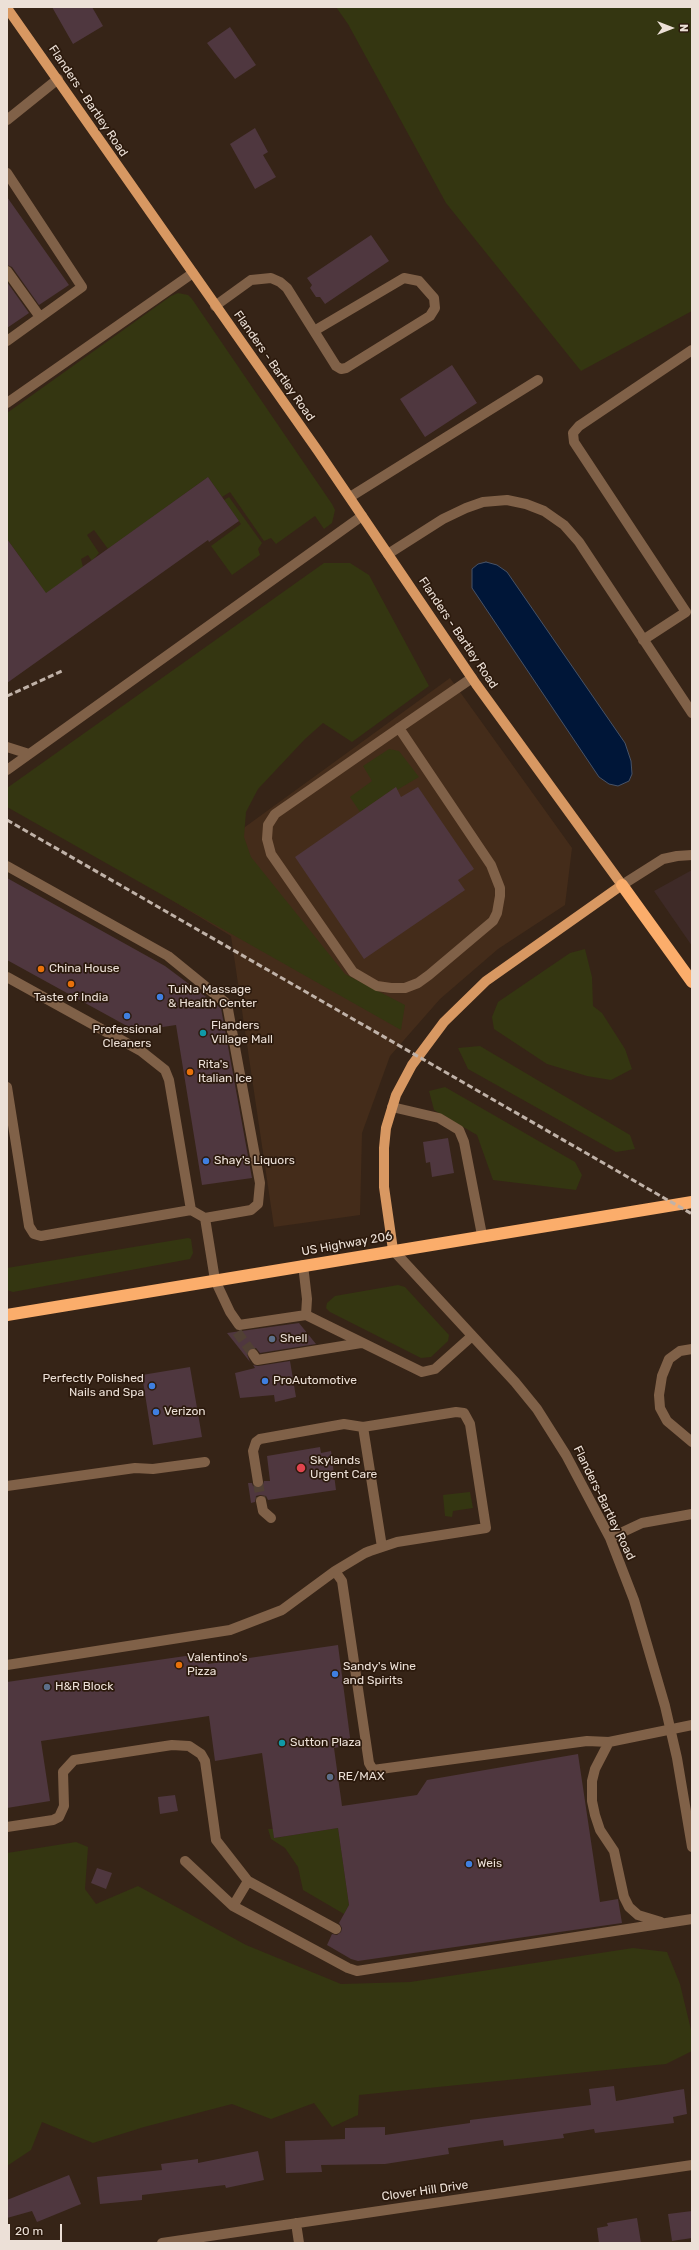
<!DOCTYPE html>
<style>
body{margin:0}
#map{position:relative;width:699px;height:2250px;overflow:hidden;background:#362417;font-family:Rubik,sans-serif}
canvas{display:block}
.frame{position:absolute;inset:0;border:8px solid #ece0d7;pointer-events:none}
.north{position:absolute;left:651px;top:8px;width:40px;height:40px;-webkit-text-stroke:3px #2c1a0d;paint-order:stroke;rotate:90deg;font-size:11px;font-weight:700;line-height:16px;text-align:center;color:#ece0d7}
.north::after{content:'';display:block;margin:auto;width:14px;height:18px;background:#ece0d7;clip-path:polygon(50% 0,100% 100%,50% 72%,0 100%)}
.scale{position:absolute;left:8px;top:2224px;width:54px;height:18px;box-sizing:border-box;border:2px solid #ece0d7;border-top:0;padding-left:5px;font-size:12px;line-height:14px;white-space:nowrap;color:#ece0d7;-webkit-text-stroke:3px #2c1a0d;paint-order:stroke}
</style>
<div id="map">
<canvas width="699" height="2250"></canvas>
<div class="frame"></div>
<div class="north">N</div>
<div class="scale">20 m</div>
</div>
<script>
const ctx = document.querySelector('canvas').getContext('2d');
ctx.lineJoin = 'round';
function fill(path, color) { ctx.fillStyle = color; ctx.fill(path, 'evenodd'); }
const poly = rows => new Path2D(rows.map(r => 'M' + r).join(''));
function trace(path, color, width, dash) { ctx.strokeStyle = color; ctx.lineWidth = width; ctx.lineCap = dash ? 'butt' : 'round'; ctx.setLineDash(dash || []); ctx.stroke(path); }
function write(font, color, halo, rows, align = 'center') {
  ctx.font = font + ' Rubik,sans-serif'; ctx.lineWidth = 3.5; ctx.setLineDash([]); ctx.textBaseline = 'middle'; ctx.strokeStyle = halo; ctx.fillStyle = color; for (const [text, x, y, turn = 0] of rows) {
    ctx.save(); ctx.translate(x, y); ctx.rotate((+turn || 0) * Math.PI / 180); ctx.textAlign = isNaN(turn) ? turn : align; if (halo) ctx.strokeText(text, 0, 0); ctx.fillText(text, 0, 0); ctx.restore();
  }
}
fill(poly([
 [692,870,692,946,654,891]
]), '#3e2a27');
fill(poly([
 [450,678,572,848,565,905,498,949,440,999,390,1056,362,1133,360,1215,274,1227,231,936,157,891]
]), '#442c1a');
fill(poly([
 [336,7,692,7,692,311,581,371,446,203,348,24],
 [178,293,188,295,192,299,332,504,335,510,332,523,324,529,315,516,276,544,271,538,264,541,230,492,222,497,208,477,108,549,94,530,87,535,99,553,92,561,88,555,81,559,83,567,41,597,36,579,7,539,7,413,171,296],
 [229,497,262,543,258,549,260,555,232,575,211,546,241,524,224,500],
 [324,563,350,563,369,575,429,686,352,742,323,723,305,739,258,789,246,812,244,837,251,857,345,974,405,1005,401,1030,7,807,7,788],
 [389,749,399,751,419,777,397,790,396,787,360,812,350,797,372,781,363,766],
 [585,949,592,977,593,1006,602,1013,625,1049,632,1069,611,1080,587,1076,547,1064,494,1029,492,1017,498,1002,570,953],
 [480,1046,630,1135,635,1149,616,1152,468,1069,458,1048],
 [445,1087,575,1162,582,1175,576,1190,493,1180,477,1135,434,1110,429,1091],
 [188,1238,191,1239,193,1253,190,1259,13,1292,7,1290,7,1268],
 [398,1285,405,1287,449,1335,448,1341,431,1357,421,1358,330,1312,326,1308,327,1303,335,1296],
 [470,1492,473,1508,453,1511,452,1517,445,1516,443,1495],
 [338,1828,349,1905,344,1914,303,1890,298,1867,285,1848,271,1839,268,1829,273,1829,274,1838],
 [76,1842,88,1847,85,1889,96,1904,138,1886,246,1945,341,1984,410,1982,633,1948,667,1952,680,1984,692,2034,692,2051,666,2064,359,2095,358,2115,332,2127,314,2103,271,2119,232,2104,144,2127,93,2143,42,2122,31,2150,7,2166,7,1853]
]), '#343611');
const water = poly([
 [486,562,497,565,507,572,625,743,631,761,632,774,629,781,618,786,609,784,599,777,472,588,472,569,478,564,486,562]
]);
fill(water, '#001638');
trace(water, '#475368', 1);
fill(poly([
 [52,7,92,7,103,26,73,44],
 [230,27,256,65,235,79,207,43],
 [255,128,268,152,263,155,276,177,255,189,230,144],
 [7,197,69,285,39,305,12,267,7,265],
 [371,235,389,261,325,304,320,297,316,297,310,288,312,285,307,278],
 [7,282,29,313,7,328],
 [452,365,477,403,425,437,400,399],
 [208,477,239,521,209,542,208,540,7,683,7,539,46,593],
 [396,787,401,797,418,787,474,869,458,880,465,890,364,959,295,857],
 [7,878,165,966,221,1008,252,1178,202,1185,176,1025,136,1031,7,960],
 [448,1138,454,1173,432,1177,430,1162,426,1163,423,1142],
 [299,1323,316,1344,260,1353,256,1348,252,1348,247,1354,250,1362,227,1333],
 [290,1361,296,1397,275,1402,274,1395,240,1398,235,1373,255,1368,253,1365,258,1366],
 [190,1367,202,1437,153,1445,142,1375],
 [320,1447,321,1453,331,1451,336,1490,268,1500,266,1496,260,1495,256,1496,255,1502,251,1503,248,1483,252,1483,253,1486,259,1488,262,1487,264,1481,270,1481,267,1456],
 [338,1645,351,1745,334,1748,342,1806,417,1795,427,1780,578,1754,600,1902,618,1899,622,1923,358,1961,351,1959,327,1945,332,1934,337,1935,341,1932,342,1928,339,1923,349,1905,338,1828,274,1838,262,1753,215,1761,209,1716,41,1741,50,1801,7,1808,7,1682,206,1653,208,1664],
 [175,1795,178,1811,160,1814,158,1797],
 [97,1868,112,1873,106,1889,91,1883],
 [614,2086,616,2101,684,2089,687,2114,673,2117,674,2123,595,2133,594,2129,563,2134,564,2138,504,2146,503,2140,448,2148,449,2154,385,2164,321,2165,322,2172,286,2173,285,2141,345,2139,345,2128,385,2127,385,2135,470,2123,470,2120,591,2105,589,2089],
 [258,2151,264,2180,226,2188,225,2185,142,2195,142,2200,100,2204,97,2177,162,2170,161,2164,198,2159,198,2163],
 [69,2175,81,2204,37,2222,32,2211,7,2218,7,2200],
 [692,2211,692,2238,672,2241,668,2214],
 [637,2218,641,2243,599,2243,597,2228,608,2226,607,2223]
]), '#4f373f');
trace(poly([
 [237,1332,253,1354],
 [258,1482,261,1501]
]), '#514034', 10, [10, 5]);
trace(poly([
 [7,120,58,79],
 [7,173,82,287,7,341],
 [7,271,40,317],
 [215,306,251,280,271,278,280,282,287,288,336,366,341,369,346,368,430,316,435,308,434,298,419,281,404,278,314,331],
 [7,403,193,273],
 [350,497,538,380],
 [388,554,443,519,466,508,483,502,507,500,526,504,544,511,564,525,579,542,692,713],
 [643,640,686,612,574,442,573,433,579,426,692,350],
 [399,728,491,865,500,888,500,896,497,913,493,921,429,975,418,983,405,988,391,988,377,986,353,972,271,854,267,839,268,825,275,814,399,728,472,678],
 [7,747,29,754],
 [7,770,362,516],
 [7,866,168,956,227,1004,260,1183,258,1204,251,1210,205,1218,191,1210,41,1236,34,1234,29,1226,7,1087],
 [622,885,663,859,677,856,692,855],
 [7,977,141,1051,165,1070,169,1080,191,1210],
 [392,1107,439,1118,459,1130,464,1142,482,1235],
 [205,1218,215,1280,230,1312,239,1325,306,1315,307,1299,303,1265],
 [393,1250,515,1382,537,1409,566,1455,610,1538,634,1600,665,1706,677,1758,692,1847],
 [306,1315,422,1372,435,1369,472,1336],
 [692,1349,680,1351,669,1359,662,1376,659,1395,660,1408,667,1421,692,1442],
 [253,1354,257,1360,361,1343],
 [258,1482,253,1451,256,1442,260,1439,344,1424,363,1427],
 [7,1486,135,1468,153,1469,205,1462],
 [261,1501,263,1511,271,1518],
 [610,1538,642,1523,692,1514],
 [335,1571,342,1581,369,1763,373,1770,587,1741,609,1742,692,1725],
 [7,1665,230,1630,282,1610,335,1571,365,1553,370,1551,397,1542,486,1528,470,1424,464,1413,456,1412,363,1427,382,1547],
 [609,1742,595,1769,592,1781,592,1801,595,1815,600,1830,614,1851,624,1897,629,1907,638,1915,661,1922],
 [7,1827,53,1820,59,1817,64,1806,63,1772,74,1760,172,1745,189,1746,201,1754,205,1761,216,1840,248,1881,336,1929],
 [185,1861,233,1906,348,1968,357,1971,692,1919],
 [233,1906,248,1881],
 [296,2223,299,2243],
 [162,2243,692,2165]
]), '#806148', 10);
trace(poly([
 [7,8,318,451,476,684,622,885,486,981,444,1022,412,1065,396,1095,386,1128,384,1148,384,1187,393,1250]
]), '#d89862', 10);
trace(poly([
 [622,885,692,982],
 [7,1315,692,1202]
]), '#fbad6b', 12);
trace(poly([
 [7,696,62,671],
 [7,820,692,1214]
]), '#c0b2a8', 3, [6, 3]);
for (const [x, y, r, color] of [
 [41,969,4,"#e8710a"],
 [71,984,4,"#e8710a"],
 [160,997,4,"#3f7fe0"],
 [127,1016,4,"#3f7fe0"],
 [203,1033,4,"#0f9aa8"],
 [190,1072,4,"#e8710a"],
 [206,1161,4,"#3f7fe0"],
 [272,1339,4,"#5c6f8a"],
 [265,1381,4,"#3f7fe0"],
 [152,1386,4,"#3f7fe0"],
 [156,1412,4,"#3f7fe0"],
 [301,1468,5,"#e0444e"],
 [179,1665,4,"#e8710a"],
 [335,1674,4,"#3f7fe0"],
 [47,1687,4,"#5c6f8a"],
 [282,1743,4,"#0f9aa8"],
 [330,1777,4,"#5c6f8a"],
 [469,1864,4,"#3f7fe0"]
]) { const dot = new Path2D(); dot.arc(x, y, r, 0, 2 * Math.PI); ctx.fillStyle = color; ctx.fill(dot); trace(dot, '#2c1a0d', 1.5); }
write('12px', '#ece0d7', '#2c1a0d', [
 ["Flanders - Bartley Road",88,101,56],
 ["Flanders - Bartley Road",274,366,55],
 ["Flanders - Bartley Road",458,633,56],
 ["US Highway 206",347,1244,-10],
 ["Flanders-Bartley Road",604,1503,64],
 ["Clover Hill Drive",425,2191,-8]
]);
write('12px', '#ece0d7', '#2c1a0d', [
 ["China House",49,969],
 ["TuiNa Massage",168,990],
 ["& Health Center",168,1004],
 ["Taste of India",71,998,"center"],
 ["Flanders",211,1026],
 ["Village Mall",211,1040],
 ["Professional",127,1030,"center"],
 ["Cleaners",127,1044,"center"],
 ["Rita's",198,1065],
 ["Italian Ice",198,1079],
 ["Shay's Liquors",214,1161],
 ["Shell",280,1339],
 ["Perfectly Polished",144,1379,"right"],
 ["Nails and Spa",144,1393,"right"],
 ["ProAutomotive",273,1381],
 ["Verizon",164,1412],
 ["Skylands",310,1461],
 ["Urgent Care",310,1475],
 ["Valentino's",187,1658],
 ["Pizza",187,1672],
 ["Sandy's Wine",343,1667],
 ["and Spirits",343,1681],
 ["H&R Block",55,1687],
 ["Sutton Plaza",290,1743],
 ["RE/MAX",338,1777],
 ["Weis",477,1864]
], 'left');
</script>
